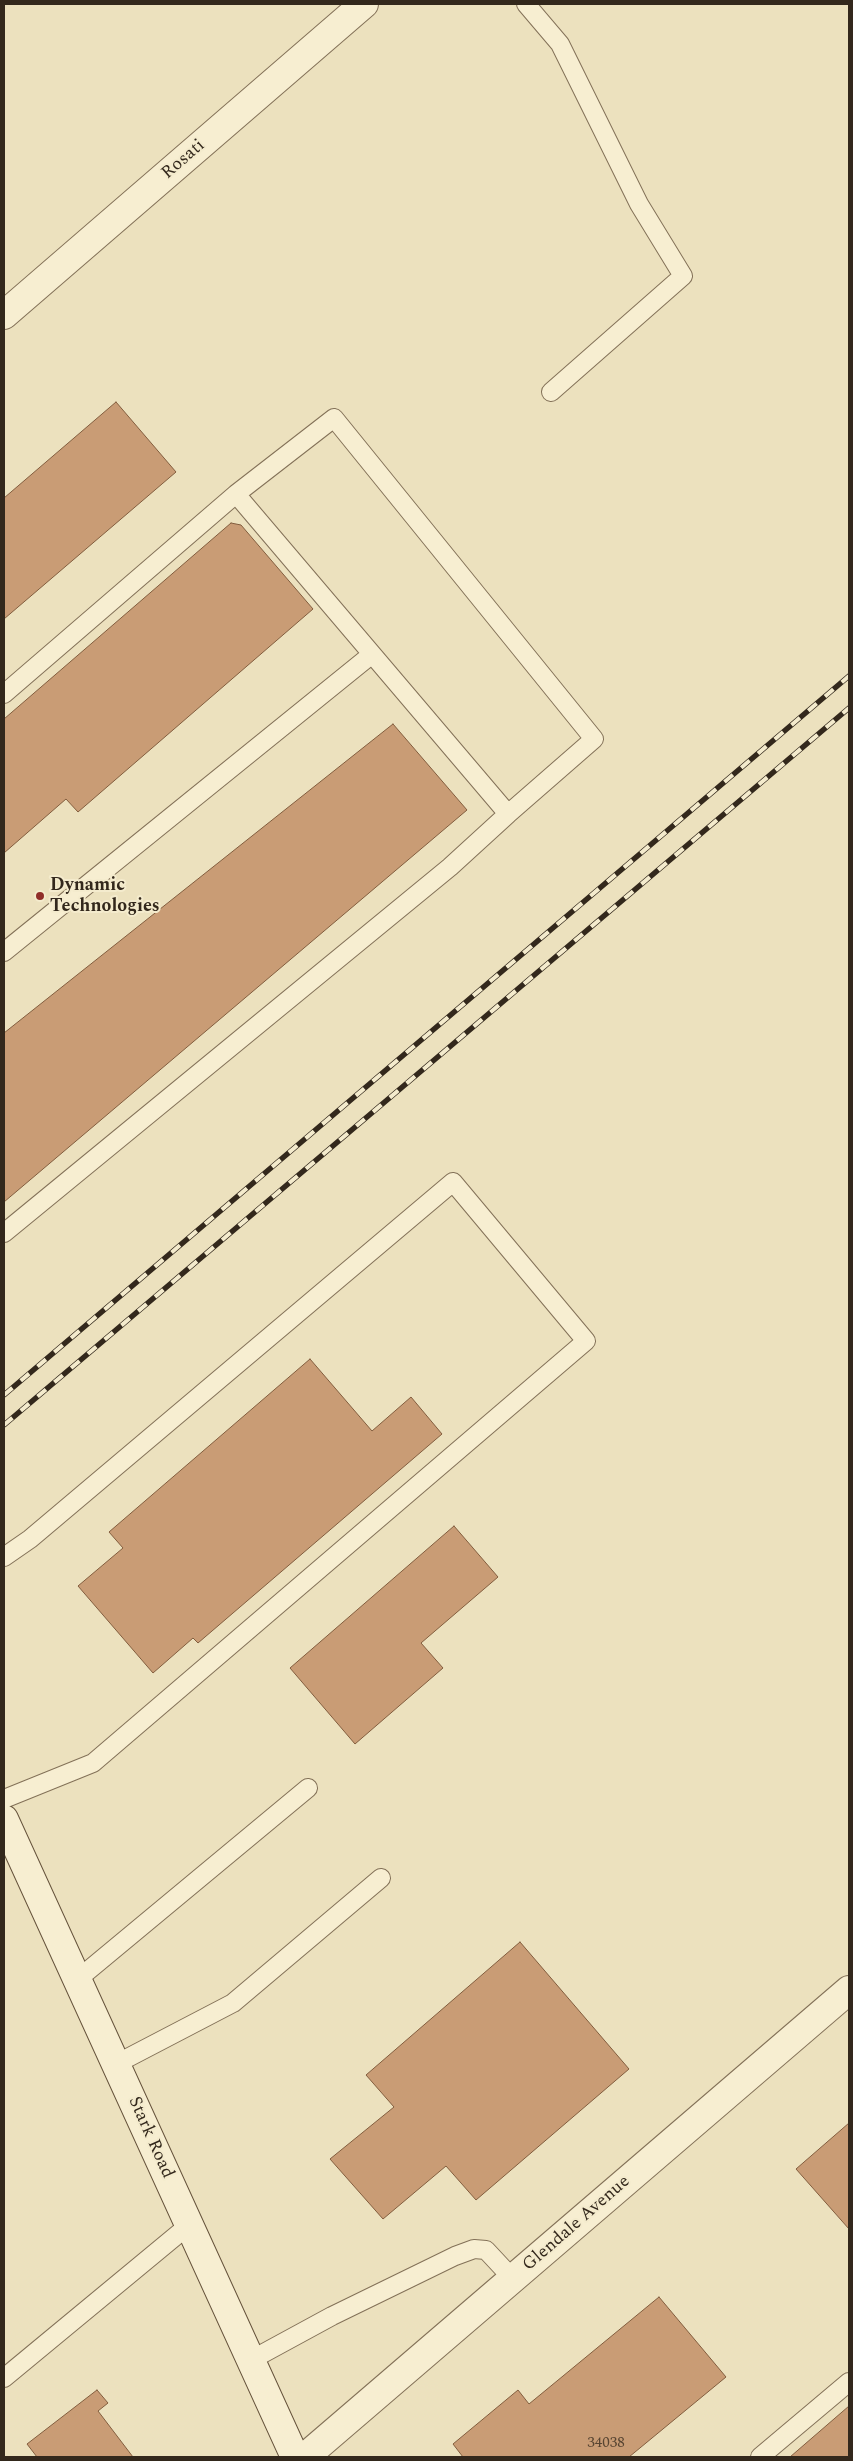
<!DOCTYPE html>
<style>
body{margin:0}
#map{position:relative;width:853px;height:2461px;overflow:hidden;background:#ece1be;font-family:Spectral,serif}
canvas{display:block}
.frame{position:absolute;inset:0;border:5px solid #33281c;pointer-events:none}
</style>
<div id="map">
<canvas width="853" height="2461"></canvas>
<div class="frame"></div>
</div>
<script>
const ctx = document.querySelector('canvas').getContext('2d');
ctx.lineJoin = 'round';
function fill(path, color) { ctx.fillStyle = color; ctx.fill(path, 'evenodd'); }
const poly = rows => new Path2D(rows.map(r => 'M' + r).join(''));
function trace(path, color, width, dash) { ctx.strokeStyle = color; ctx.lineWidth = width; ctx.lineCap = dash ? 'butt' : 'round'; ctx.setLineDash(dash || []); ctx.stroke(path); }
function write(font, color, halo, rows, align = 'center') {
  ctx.font = font + ' Spectral,serif'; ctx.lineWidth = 4; ctx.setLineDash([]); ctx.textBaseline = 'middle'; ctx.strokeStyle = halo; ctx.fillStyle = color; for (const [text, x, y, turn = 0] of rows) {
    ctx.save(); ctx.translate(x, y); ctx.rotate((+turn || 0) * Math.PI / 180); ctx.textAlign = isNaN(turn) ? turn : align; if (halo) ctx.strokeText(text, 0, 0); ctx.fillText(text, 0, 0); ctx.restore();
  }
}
const building = poly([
 [116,402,176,472,4,619,4,498,116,402],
 [231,523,241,525,313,609,78,812,66,799,4,853,4,719,231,523],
 [393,724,467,810,4,1202,4,1033,393,724],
 [310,1359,372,1431,411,1397,442,1434,198,1643,193,1638,153,1673,78,1586,123,1548,109,1532,310,1359],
 [454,1526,498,1577,421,1643,443,1668,355,1744,290,1668,454,1526],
 [520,1942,629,2069,476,2200,446,2166,383,2219,330,2159,394,2107,366,2075,520,1942],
 [849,2123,849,2229,796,2169,849,2123],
 [659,2297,726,2377,629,2457,463,2457,453,2444,518,2390,529,2404,659,2297],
 [97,2390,108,2403,98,2411,133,2457,37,2457,27,2444,97,2390],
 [849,2406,849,2457,790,2457,849,2406]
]);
fill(building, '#c99c75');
trace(building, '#825d3e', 1);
const lane = poly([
 [526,4,560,44,639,204,683,276,551,392],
 [4,694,236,494,334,418,594,739,508,814],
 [4,952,371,655],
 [4,1233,450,867,508,814,236,494],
 [4,1557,30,1539,453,1182,586,1341,93,1763,4,1799],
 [78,1979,308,1788],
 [116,2064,233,2003,381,1878],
 [251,2360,332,2316,455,2256,474,2249,486,2250,513,2279],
 [4,2378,189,2225],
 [760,2457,849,2382]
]);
const street = poly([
 [4,315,364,4],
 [305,2457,849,1990]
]);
const secondary = poly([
 [4,1819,295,2457]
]);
trace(lane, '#837158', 20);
trace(street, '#837158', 30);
trace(secondary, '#65523b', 30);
trace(lane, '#f7eed1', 18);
trace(street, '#f7eed1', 28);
trace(secondary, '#f7eed1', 28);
const rail = poly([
 [4,1395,849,676],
 [4,1425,849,708]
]);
trace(rail, '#33281c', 5.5);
trace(rail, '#f4ebcd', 4, [11]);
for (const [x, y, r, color] of [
 [40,896,5,"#902e29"]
]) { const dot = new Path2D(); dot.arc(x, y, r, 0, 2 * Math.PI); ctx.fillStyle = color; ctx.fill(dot); trace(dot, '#f4ebcd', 2); }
write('15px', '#584532', null, [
 ["34038",606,2444]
]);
write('18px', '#33281c', '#f4ebcd', [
 ["Rosati",184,160,-41],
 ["Stark Road",150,2138,66],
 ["Glendale Avenue",577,2224,-41]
]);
write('bold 18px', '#33281c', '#f4ebcd', [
 ["Dynamic",50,886],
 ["Technologies",50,907]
], 'left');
</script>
